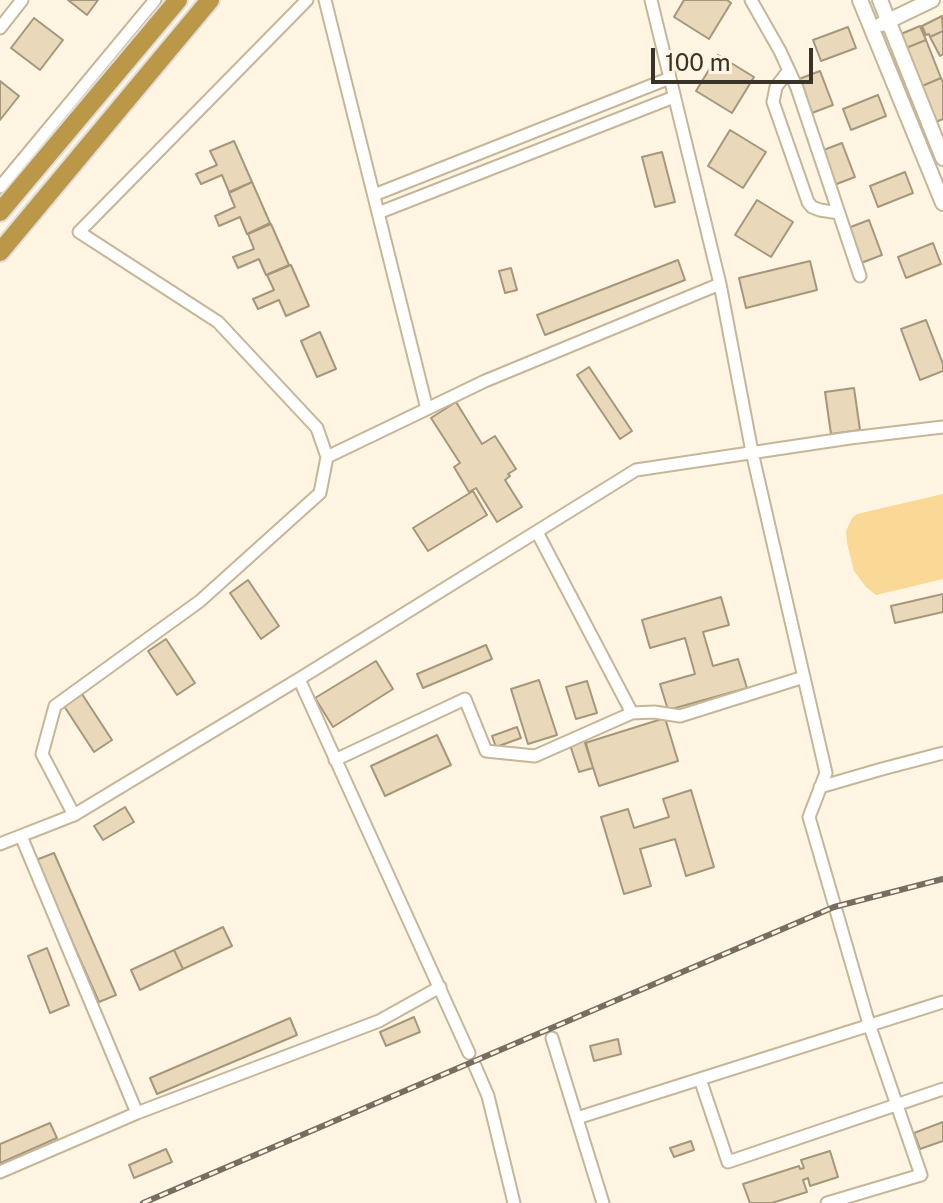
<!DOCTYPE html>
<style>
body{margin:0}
#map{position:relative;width:943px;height:1203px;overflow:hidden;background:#fff5e2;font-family:"Public Sans",sans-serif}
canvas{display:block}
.scale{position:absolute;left:651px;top:48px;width:162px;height:36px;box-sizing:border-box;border:4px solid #3a3327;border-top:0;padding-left:10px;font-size:24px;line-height:28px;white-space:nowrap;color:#3a3327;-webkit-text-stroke:6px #fff5e2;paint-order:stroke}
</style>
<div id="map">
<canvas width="943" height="1203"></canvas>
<div class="scale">100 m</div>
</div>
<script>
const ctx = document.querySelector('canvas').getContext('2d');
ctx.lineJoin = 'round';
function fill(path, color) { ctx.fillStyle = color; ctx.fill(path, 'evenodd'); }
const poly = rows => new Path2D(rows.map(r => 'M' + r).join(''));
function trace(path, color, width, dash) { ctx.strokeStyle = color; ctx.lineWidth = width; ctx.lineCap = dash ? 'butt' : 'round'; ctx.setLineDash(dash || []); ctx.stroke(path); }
fill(poly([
 [943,494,943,579,876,595,866,587,854,571,847,543,846,531,852,518,857,514]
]), '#fad896');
const building = poly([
 [68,0,98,0,87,15,68,0],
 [684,0,727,0,731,3,709,39,674,17,684,0],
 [942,16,943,31,930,37,929,34,926,35,922,26,942,16],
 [34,18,63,40,40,70,11,48,34,18],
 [920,26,926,40,906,48,901,34,920,26],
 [848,27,856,48,821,61,813,40,848,27],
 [943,31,943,54,940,56,930,37,943,31],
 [926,40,941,78,922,86,906,48,926,40],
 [718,55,754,77,732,113,696,91,718,55],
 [820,71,833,105,812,113,799,79,820,71],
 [941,78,943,82,943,119,936,122,922,86,941,78],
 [0,81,19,96,0,120,0,81],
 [878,95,886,116,851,130,843,109,878,95],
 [730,130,766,152,743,188,708,166,730,130],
 [234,141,252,182,229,192,222,175,201,184,196,174,217,165,210,151,234,141],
 [842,143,855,177,834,185,821,151,842,143],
 [662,152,675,202,655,207,642,157,662,152],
 [905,172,913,193,878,207,870,186,905,172],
 [252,182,270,223,247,234,240,217,219,226,215,216,235,207,229,193,252,182],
 [757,200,793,222,771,257,735,235,757,200],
 [869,220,882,255,861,263,848,228,869,220],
 [271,224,289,265,266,275,259,259,238,268,233,257,254,249,248,234,271,224],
 [933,243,941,264,906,278,898,257,933,243],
 [678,260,685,280,545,335,537,315,678,260],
 [810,261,817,290,746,308,739,278,810,261],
 [291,265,309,306,286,316,279,300,258,309,253,299,274,290,267,275,291,265],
 [511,268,517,290,505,293,499,271,511,268],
 [926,320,943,364,943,371,920,380,901,329,926,320],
 [320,332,336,369,317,377,301,341,320,332],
 [589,367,632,431,620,439,577,375,589,367],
 [854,388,860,430,831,434,825,392,854,388],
 [456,402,482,444,495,436,516,469,508,474,510,476,505,480,522,507,497,522,476,488,469,492,454,467,460,463,431,418,456,402],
 [473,491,487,515,428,551,413,528,473,491],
 [248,580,279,626,261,639,230,593,248,580],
 [943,594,943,612,895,623,891,606,943,594],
 [721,597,729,625,703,632,713,666,738,659,747,688,668,710,660,684,695,674,685,638,650,648,642,620,721,597],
 [166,639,195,683,177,695,148,651,166,639],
 [486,645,492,659,423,688,417,674,486,645],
 [376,661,393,689,333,727,315,698,376,661],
 [539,680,557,735,528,744,511,689,539,680],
 [587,681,597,713,576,719,566,687,587,681],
 [82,694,112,740,94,752,64,706,82,694],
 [665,718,678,761,599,786,585,743,665,718],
 [517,727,521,738,496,747,492,736,517,727],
 [437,735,451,765,385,796,371,766,437,735],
 [585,740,593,768,579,772,570,745,585,740],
 [691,790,714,867,686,876,675,839,640,849,651,886,624,894,601,817,628,809,634,828,669,817,663,799,691,790],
 [125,807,134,822,103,840,94,826,125,807],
 [54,853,116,995,99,1002,36,860,54,853],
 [223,927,232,946,183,969,174,950,223,927],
 [47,948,69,1005,50,1013,28,956,47,948],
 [174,950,183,969,140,990,131,970,174,950],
 [414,1017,420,1032,386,1046,380,1032,414,1017],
 [290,1018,297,1035,157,1094,150,1078,290,1018],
 [618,1039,621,1054,594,1061,590,1046,618,1039],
 [943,1122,943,1141,920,1149,914,1133,943,1122],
 [50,1123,57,1138,0,1163,0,1144,50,1123],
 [691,1141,694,1150,674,1157,670,1148,691,1141],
 [166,1149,172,1162,134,1178,129,1165,166,1149],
 [830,1151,838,1177,810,1186,808,1178,803,1180,807,1192,772,1203,750,1203,743,1184,799,1166,800,1169,804,1168,801,1160,830,1151]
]);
fill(building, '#e9d9ba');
trace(building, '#a6977a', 2);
const minor = poly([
 [307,0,79,232,218,322,317,428,327,457],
 [325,0,427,409],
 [651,0,720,284,752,452,826,773,809,817,869,1024,921,1175,827,1203],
 [751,0,780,51,797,88,860,276],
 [0,28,22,0],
 [789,70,776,87,773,102,808,202,812,207,820,210,839,213],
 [0,187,155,0],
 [374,195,670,78],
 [378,213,674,97],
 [537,532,632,713],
 [299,679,469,1053],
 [335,760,465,699,486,751,535,756,632,713,654,712,680,716,804,677],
 [820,787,882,769,943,753],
 [74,815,42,754,55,706,200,601,320,493,327,457,485,381,720,284],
 [21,836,137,1113],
 [0,844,74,815,299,679,636,470,850,438,943,427],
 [552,1038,603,1203],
 [475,1066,488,1096,514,1203],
 [700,1079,728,1162,943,1089],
 [577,1118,943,1002],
 [0,1172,137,1113,379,1021,440,987]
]);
const tertiary = poly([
 [860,0,943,203],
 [880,0,943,158],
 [882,24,932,0]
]);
const trunk = poly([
 [0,212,178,0],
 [0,252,210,0]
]);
trace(minor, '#c6b698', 15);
trace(tertiary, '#c6b698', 18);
trace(trunk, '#dfdedc', 22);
trace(minor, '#fff', 11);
trace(tertiary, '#fff', 14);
trace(trunk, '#ba9848', 18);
const rail = poly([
 [143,1203,834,907,943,879]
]);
trace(rail, '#766e60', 6);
trace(rail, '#fff5e2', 3, [9]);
</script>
